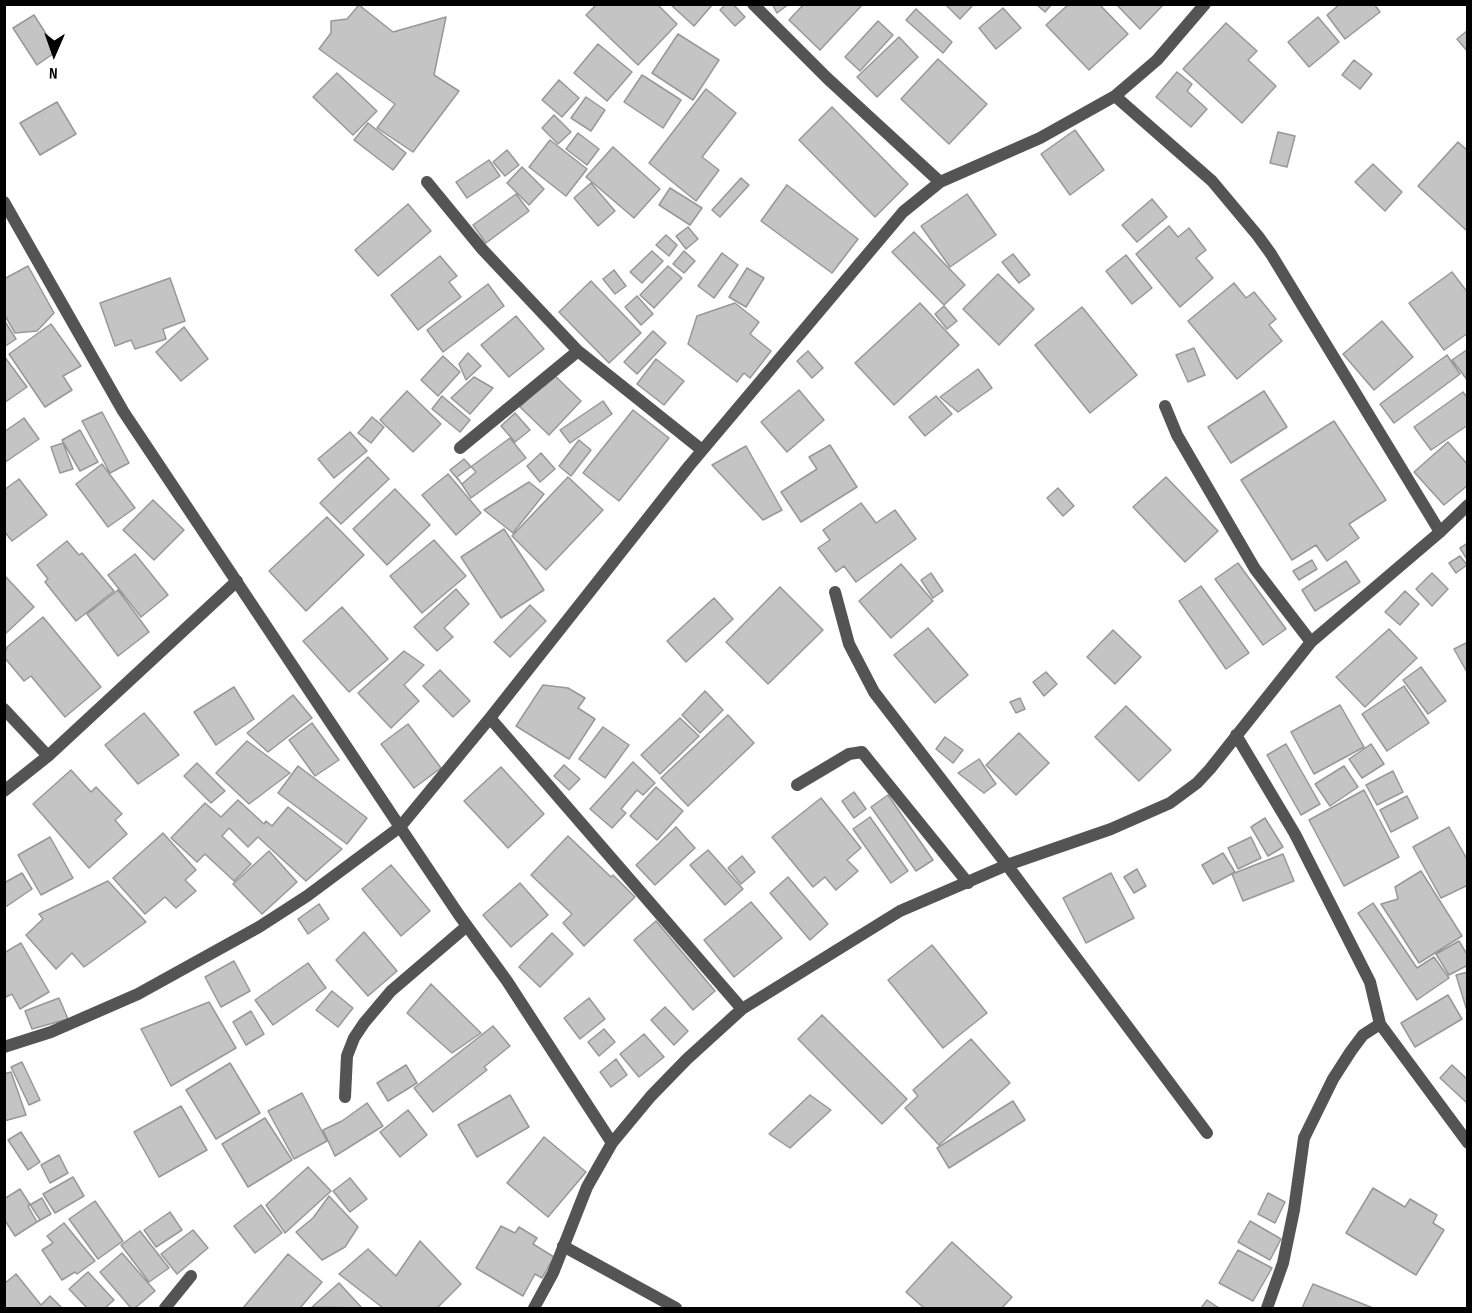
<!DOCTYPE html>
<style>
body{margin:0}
#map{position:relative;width:1472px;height:1313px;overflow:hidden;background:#fff;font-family:"Sofia Sans Condensed",sans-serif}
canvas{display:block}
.frame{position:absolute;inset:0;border:6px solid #000;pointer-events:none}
.north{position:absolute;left:24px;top:24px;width:60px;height:60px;-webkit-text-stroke:4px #fff;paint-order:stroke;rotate:182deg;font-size:16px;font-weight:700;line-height:24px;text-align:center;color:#000}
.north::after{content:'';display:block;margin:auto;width:21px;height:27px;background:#000;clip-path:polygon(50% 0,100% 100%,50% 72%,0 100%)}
</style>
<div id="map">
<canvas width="1472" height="1313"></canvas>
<div class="frame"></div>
<div class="north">N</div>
</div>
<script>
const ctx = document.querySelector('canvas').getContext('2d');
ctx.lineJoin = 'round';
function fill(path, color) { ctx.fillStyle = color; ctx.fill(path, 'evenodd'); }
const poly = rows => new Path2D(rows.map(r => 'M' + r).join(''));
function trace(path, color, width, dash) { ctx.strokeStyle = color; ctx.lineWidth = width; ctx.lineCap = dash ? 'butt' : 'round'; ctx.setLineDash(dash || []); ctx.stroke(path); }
const building = poly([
 [597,4,657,4,677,24,638,65,586,15,597,4],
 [670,4,713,4,694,26,670,4],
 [726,4,733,4,745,17,735,26,720,10,726,4],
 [772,4,789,4,777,13,772,4],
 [804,4,863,4,820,50,789,20,804,4],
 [945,4,974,4,960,19,945,4],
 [1036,4,1052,4,1045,12,1036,4],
 [1069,4,1099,4,1128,34,1089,70,1046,25,1069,4],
 [1116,4,1164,4,1140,29,1116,4],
 [1340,4,1374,4,1380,12,1345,39,1327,15,1340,4],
 [359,5,393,32,446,17,434,75,459,91,413,152,377,128,395,104,319,49,331,33,331,21,347,19,359,5],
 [1003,8,1021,28,996,49,979,28,1003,8],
 [916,9,952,42,943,53,906,20,916,9],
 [34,15,57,51,37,65,13,28,34,15],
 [1318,17,1339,42,1309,67,1288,42,1318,17],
 [878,21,893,35,860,71,845,57,878,21],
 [1226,23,1257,51,1248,60,1276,86,1242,123,1183,69,1226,23],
 [1468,30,1468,52,1457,39,1468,30],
 [678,34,719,60,693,100,652,73,678,34],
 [899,37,918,57,877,97,857,77,899,37],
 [598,44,632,72,607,101,574,73,598,44],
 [938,59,987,104,949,144,901,99,938,59],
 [1354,60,1372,74,1360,89,1342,75,1354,60],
 [1177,72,1192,84,1187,91,1207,109,1191,127,1156,97,1177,72],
 [337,73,377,111,353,135,313,97,337,73],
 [642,75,681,100,663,128,624,102,642,75],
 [559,80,579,98,562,117,542,100,559,80],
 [706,89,736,113,702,157,719,170,696,201,649,163,706,89],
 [586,97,605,110,591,131,571,118,586,97],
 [57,102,76,134,40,155,20,123,57,102],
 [832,107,908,184,875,217,799,140,832,107],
 [554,115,571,132,558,144,542,128,554,115],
 [368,123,406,153,393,170,354,140,368,123],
 [1075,130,1104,170,1070,195,1041,154,1075,130],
 [1278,132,1295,136,1287,167,1270,163,1278,132],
 [578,133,599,149,587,165,566,149,578,133],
 [550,140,587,169,566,196,529,167,550,140],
 [1458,142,1468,151,1468,228,1466,230,1418,186,1458,142],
 [613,147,660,189,634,218,586,177,613,147],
 [507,150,519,165,505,176,493,162,507,150],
 [489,160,500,176,467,198,456,182,489,160],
 [1373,164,1402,192,1385,211,1355,182,1373,164],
 [522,167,544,189,529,205,507,183,522,167],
 [741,178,749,185,720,217,712,210,741,178],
 [591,183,615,211,598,226,574,198,591,183],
 [787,185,858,239,832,273,761,221,787,185],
 [670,188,702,208,690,225,659,205,670,188],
 [516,194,529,211,486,243,473,225,516,194],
 [967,194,996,235,950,267,921,226,967,194],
 [1152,199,1167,217,1137,242,1122,225,1152,199],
 [408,204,431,231,378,276,355,250,408,204],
 [1169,226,1178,237,1189,228,1206,250,1196,258,1213,278,1180,307,1136,254,1169,226],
 [688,227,698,239,686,249,676,236,688,227],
 [914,232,965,285,944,305,892,252,914,232],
 [666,235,677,245,669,256,656,245,666,235],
 [652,251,663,261,642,283,630,272,652,251],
 [684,251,695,261,684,273,673,264,684,251],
 [722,253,738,265,714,298,698,286,722,253],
 [1013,254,1030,275,1019,283,1002,262,1013,254],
 [1126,255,1152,288,1132,304,1106,271,1126,255],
 [440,256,457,276,449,282,461,297,418,330,391,295,440,256],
 [28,266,54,313,37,331,15,333,4,314,4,279,28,266],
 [668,266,682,278,654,308,640,295,668,266],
 [747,268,764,278,746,307,729,297,747,268],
 [614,270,626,286,615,294,603,279,614,270],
 [1452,272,1468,293,1468,333,1444,350,1409,303,1452,272],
 [998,274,1034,309,999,345,963,309,998,274],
 [170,278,185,321,163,329,166,339,135,349,131,340,115,346,100,303,170,278],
 [591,281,641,333,609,363,559,312,591,281],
 [1234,283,1246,298,1254,292,1276,319,1269,325,1282,341,1237,379,1188,321,1234,283],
 [488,284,504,306,443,352,427,330,488,284],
 [637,296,653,314,641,325,625,307,637,296],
 [735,303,759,322,750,334,771,351,750,378,744,373,737,382,688,344,697,316,735,303],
 [920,303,959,345,894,405,855,363,920,303],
 [944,306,957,321,947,329,935,314,944,306],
 [1082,307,1137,375,1090,413,1035,345,1082,307],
 [516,316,544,349,509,377,481,345,516,316],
 [4,320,16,339,4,347,4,320],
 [1382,321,1413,357,1374,390,1343,354,1382,321],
 [51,324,81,366,63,376,72,390,45,407,9,354,51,324],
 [184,327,208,359,181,381,156,352,184,327],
 [653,331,666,343,637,374,624,362,653,331],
 [1194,348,1205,375,1188,382,1176,355,1194,348],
 [1468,349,1468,381,1452,360,1468,349],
 [808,351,823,368,812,378,797,361,808,351],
 [468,353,481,366,466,380,459,364,468,353],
 [1447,355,1460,374,1394,423,1380,404,1447,355],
 [4,356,27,387,4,403,4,356],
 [443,356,460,372,438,396,421,380,443,356],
 [656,359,684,381,664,405,637,384,656,359],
 [978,369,992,388,958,412,940,397,978,369],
 [553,374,581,401,549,435,520,407,553,374],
 [474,377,493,388,470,414,451,398,474,377],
 [799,390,824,420,787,452,761,422,799,390],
 [407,391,441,424,413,452,380,420,407,391],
 [1264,391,1287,427,1231,463,1208,427,1264,391],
 [1463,392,1468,399,1468,425,1431,450,1414,427,1463,392],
 [442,396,470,420,460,432,432,409,442,396],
 [936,396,952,414,925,436,909,417,936,396],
 [603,401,612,414,570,443,560,430,603,401],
 [633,410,669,438,619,501,583,473,633,410],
 [102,412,129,463,110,473,82,421,102,412],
 [515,413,530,430,515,442,501,426,515,413],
 [372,417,384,427,371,443,358,433,372,417],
 [24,418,39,439,4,463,4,432,24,418],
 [1334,421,1386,500,1349,524,1359,538,1327,561,1316,545,1292,560,1241,480,1334,421],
 [80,430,98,462,80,471,62,440,80,430],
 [350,432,367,451,334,478,318,459,350,432],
 [510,438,526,458,471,498,457,477,510,438],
 [579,440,591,450,571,476,559,466,579,440],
 [1448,442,1468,465,1468,485,1444,505,1414,472,1448,442],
 [63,443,73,469,60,473,51,447,63,443],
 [830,445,857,487,801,522,781,492,817,469,809,457,830,445],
 [746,446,782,510,763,520,712,465,746,446],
 [541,453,555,469,540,482,527,466,541,453],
 [368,457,389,479,341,524,320,503,368,457],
 [464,459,476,472,462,484,450,470,464,459],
 [102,464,135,508,108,527,76,484,102,464],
 [448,474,481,513,456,535,422,495,448,474],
 [568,477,603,510,546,570,512,536,568,477],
 [1166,477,1218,531,1185,562,1133,507,1166,477],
 [19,479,47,515,12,541,4,531,4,490,19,479],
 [529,482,544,494,513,533,484,510,529,482],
 [1058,488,1074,506,1063,516,1047,498,1058,488],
 [395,489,430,525,387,565,353,529,395,489],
 [153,500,184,530,154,560,123,530,153,500],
 [861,503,876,523,895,510,916,539,856,582,844,566,836,572,818,548,830,540,823,530,861,503],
 [327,517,364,555,306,611,269,571,327,517],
 [504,529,544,590,501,618,461,557,504,529],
 [434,540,466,576,422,613,390,576,434,540],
 [67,541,79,555,82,553,114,591,76,621,45,582,48,579,37,565,67,541],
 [1468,543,1468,561,1460,548,1468,543],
 [135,554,168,595,141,617,108,575,135,554],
 [1460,556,1467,565,1456,573,1449,563,1460,556],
 [1312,560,1317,569,1299,580,1293,571,1312,560],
 [1346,561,1360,582,1315,611,1302,590,1346,561],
 [1238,563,1286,629,1263,645,1215,579,1238,563],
 [901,564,933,601,891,638,859,601,901,564],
 [931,573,943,591,933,598,921,580,931,573],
 [1432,573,1448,589,1432,606,1416,589,1432,573],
 [4,575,34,607,4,635,4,575],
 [1201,586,1249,653,1226,669,1179,601,1201,586],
 [780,587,823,630,768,684,726,642,780,587],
 [456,589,469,604,444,628,453,637,437,651,414,627,456,589],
 [118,590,149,632,118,656,87,614,118,590],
 [1405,591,1419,604,1400,625,1385,612,1405,591],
 [714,598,733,619,686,662,667,641,714,598],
 [530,605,546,621,510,657,494,642,530,605],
 [342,607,388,659,349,692,303,641,342,607],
 [43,617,101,687,65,717,31,676,24,681,4,657,7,647,43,617],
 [928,628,968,675,935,703,894,655,928,628],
 [1389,629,1417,658,1365,707,1336,677,1389,629],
 [1113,630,1141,657,1115,684,1087,657,1113,630],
 [1468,642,1468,674,1454,649,1468,642],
 [404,651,424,665,404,685,419,701,391,728,358,693,404,651],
 [1421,667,1446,701,1428,714,1403,680,1421,667],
 [440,670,470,701,453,717,423,686,440,670],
 [1046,672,1057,684,1044,696,1033,682,1046,672],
 [543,685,568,688,585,698,578,708,595,719,569,759,516,726,543,685],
 [1404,686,1429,723,1387,751,1362,714,1404,686],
 [234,687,254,719,216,745,194,712,234,687],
 [705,691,723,710,700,733,682,715,705,691],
 [293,695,312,718,268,752,247,733,293,695],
 [1020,698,1025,709,1016,713,1010,702,1020,698],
 [1340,705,1364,747,1314,774,1291,732,1340,705],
 [1126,706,1171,750,1139,781,1095,737,1126,706],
 [144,713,179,755,138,784,105,745,144,713],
 [728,715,754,743,688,806,661,778,728,715],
 [680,718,699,736,660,774,641,755,680,718],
 [312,723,339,760,315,776,289,740,312,723],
 [408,724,441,768,414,788,381,744,408,724],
 [603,727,629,745,605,778,579,759,603,727],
 [1019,733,1049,763,1016,795,986,765,1019,733],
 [945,737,963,750,953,763,936,749,945,737],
 [247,741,290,773,249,804,216,773,247,741],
 [1286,744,1320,804,1301,815,1267,755,1286,744],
 [1371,744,1384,764,1362,778,1349,759,1371,744],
 [979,759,996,784,984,793,958,773,979,759],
 [633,762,655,783,643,795,637,790,621,809,626,813,612,828,590,809,633,762],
 [197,763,225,791,211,803,184,776,197,763],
 [564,765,580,779,569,790,554,776,564,765],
 [298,766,367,818,347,844,278,793,298,766],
 [1344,766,1358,787,1330,806,1315,784,1344,766],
 [501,767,544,814,508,848,464,801,501,767],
 [71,770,91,792,96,787,122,814,115,820,127,834,89,868,33,804,71,770],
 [1393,771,1403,792,1377,805,1366,785,1393,771],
 [656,787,683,811,657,840,630,816,656,787],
 [1364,790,1399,857,1344,886,1309,820,1364,790],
 [854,792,866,809,854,818,842,801,854,792],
 [888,795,933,860,916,871,871,807,888,795],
 [1407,796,1418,818,1391,832,1380,810,1407,796],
 [821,798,861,848,847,860,858,871,836,890,825,877,813,887,772,837,821,798],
 [238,800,264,824,266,821,272,826,288,807,342,849,306,881,258,837,248,847,229,828,222,836,251,864,234,881,205,854,197,862,171,838,205,803,221,817,238,800],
 [870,817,908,871,891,883,853,829,870,817],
 [1265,818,1283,847,1268,856,1251,827,1265,818],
 [676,827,695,848,655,885,636,865,676,827],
 [1449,827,1468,861,1468,885,1441,898,1413,847,1449,827],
 [163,833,196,870,185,880,196,891,176,908,165,897,145,914,113,878,163,833],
 [568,836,611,877,613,875,635,897,584,946,563,923,572,914,531,875,568,836],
 [50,837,73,878,41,895,18,855,50,837],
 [1251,837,1261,858,1238,869,1228,848,1251,837],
 [708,850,743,889,725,905,690,865,708,850],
 [269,851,297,882,262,914,233,884,269,851],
 [1223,853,1235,872,1213,884,1202,865,1223,853],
 [1283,854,1294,881,1243,901,1232,874,1283,854],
 [742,856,755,872,741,884,728,868,742,856],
 [391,865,430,911,401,936,362,889,391,865],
 [1137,869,1146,886,1134,893,1124,877,1137,869],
 [1421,871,1462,936,1419,963,1381,904,1398,899,1395,887,1421,871],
 [22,873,32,889,4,908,4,883,22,873],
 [1111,873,1134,918,1086,943,1063,898,1111,873],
 [788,877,828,924,810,940,770,893,788,877],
 [108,881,146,922,84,967,72,953,56,969,26,935,43,919,39,914,108,881],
 [520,883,548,915,511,947,483,915,520,883],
 [751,902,782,938,734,977,704,940,751,902],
 [1373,903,1417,968,1434,957,1449,978,1417,1000,1358,913,1373,903],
 [319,904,329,919,308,934,298,919,319,904],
 [656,921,715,991,693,1010,634,940,656,921],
 [364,932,397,971,368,996,336,960,364,932],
 [552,933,573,954,540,987,519,967,552,933],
 [1459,941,1468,956,1468,965,1449,975,1436,954,1459,941],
 [21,943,49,992,20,1009,12,994,4,998,4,953,21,943],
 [932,945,987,1013,943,1048,888,980,932,945],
 [234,961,250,991,221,1007,205,977,234,961],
 [308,963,326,988,273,1025,255,1000,308,963],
 [1468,972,1468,1014,1456,975,1468,972],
 [431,984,481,1033,452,1053,407,1013,431,984],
 [332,991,353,1008,338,1027,316,1010,332,991],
 [1448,995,1462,1019,1415,1047,1401,1023,1448,995],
 [59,998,68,1019,32,1029,25,1011,59,998],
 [589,998,605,1019,580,1039,564,1018,589,998],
 [209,1002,236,1048,171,1086,141,1029,209,1002],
 [665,1007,688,1031,674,1045,651,1020,665,1007],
 [251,1011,264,1034,246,1045,233,1022,251,1011],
 [822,1015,907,1099,882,1124,798,1039,822,1015],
 [493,1026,510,1046,484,1067,487,1070,433,1112,414,1088,493,1026],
 [604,1029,615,1042,599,1056,588,1042,604,1029],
 [644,1034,664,1057,639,1077,620,1054,644,1034],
 [971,1039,1010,1083,939,1145,905,1108,918,1096,913,1090,971,1039],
 [616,1059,627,1075,611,1087,600,1072,616,1059],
 [22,1062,40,1100,29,1105,11,1067,22,1062],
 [230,1063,260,1113,216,1139,186,1090,230,1063],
 [406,1065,417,1083,388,1101,377,1083,406,1065],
 [1452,1065,1468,1080,1467,1103,1440,1078,1452,1065],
 [11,1072,26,1115,4,1121,4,1074,11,1072],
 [302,1093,327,1141,294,1159,268,1111,302,1093],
 [510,1095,529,1127,477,1157,458,1125,510,1095],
 [810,1095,831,1110,790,1148,769,1134,810,1095],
 [1013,1101,1025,1120,949,1168,937,1148,1013,1101],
 [367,1103,383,1126,335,1156,323,1130,342,1121,367,1103],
 [181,1106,207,1150,159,1177,134,1132,181,1106],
 [408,1110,427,1135,400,1157,380,1132,408,1110],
 [265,1118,292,1160,248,1187,222,1144,265,1118],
 [21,1132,40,1162,28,1170,8,1140,21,1132],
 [544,1137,586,1172,548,1217,507,1183,544,1137],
 [59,1155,68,1173,50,1183,41,1165,59,1155],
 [308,1167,331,1191,285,1233,266,1205,308,1167],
 [73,1177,84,1196,55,1213,43,1194,73,1177],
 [350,1178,367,1199,350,1212,333,1191,350,1178],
 [1373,1188,1405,1207,1410,1199,1437,1215,1433,1223,1444,1230,1416,1275,1346,1233,1373,1188],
 [20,1189,40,1220,15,1236,4,1219,4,1199,20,1189],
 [1268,1193,1285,1202,1275,1223,1258,1214,1268,1193],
 [329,1196,358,1227,345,1247,322,1260,296,1232,313,1218,329,1196],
 [42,1198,51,1214,37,1222,28,1206,42,1198],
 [95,1201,123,1241,98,1259,69,1219,95,1201],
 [261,1205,282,1233,255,1253,234,1226,261,1205],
 [170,1212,182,1230,156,1247,144,1230,170,1212],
 [1250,1221,1281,1239,1270,1260,1238,1242,1250,1221],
 [64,1223,95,1261,77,1274,75,1272,62,1280,42,1250,53,1243,47,1236,64,1223],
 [501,1226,515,1233,519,1227,537,1238,533,1244,554,1257,542,1278,535,1274,523,1296,476,1268,501,1226],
 [193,1230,208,1248,177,1274,161,1254,193,1230],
 [140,1231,169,1268,149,1282,121,1245,140,1231],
 [420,1241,461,1284,437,1308,383,1308,339,1274,368,1249,396,1276,420,1241],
 [952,1242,1012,1297,1002,1308,924,1308,906,1292,952,1242],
 [1238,1250,1272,1268,1253,1301,1219,1283,1238,1250],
 [122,1253,155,1291,135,1308,131,1308,100,1272,122,1253],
 [288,1254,322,1282,300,1308,243,1308,288,1254],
 [88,1272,114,1300,105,1308,87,1308,69,1289,88,1272],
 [16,1274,41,1305,50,1296,62,1308,4,1308,4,1284,16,1274],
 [339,1283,362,1308,312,1307,339,1283],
 [1313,1284,1373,1308,1302,1308,1313,1284],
 [1207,1300,1219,1308,1201,1308,1207,1300]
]);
fill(building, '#c4c4c4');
trace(building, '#989898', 1.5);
trace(poly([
 [797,785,849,754,862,752,968,883]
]), '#545454', 12);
trace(poly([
 [753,4,827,78,940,182],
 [1115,96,1212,181,1258,236,1271,254,1440,532],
 [427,182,482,249,578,351,702,450],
 [4,202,123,411,400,827,490,718,689,466,903,212,940,182,1040,138,1115,96,1157,60,1205,4],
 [1165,406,1177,435,1255,569,1311,642],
 [460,448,578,351],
 [835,592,849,644,874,692,1007,865,1207,1133],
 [4,709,48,756],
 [490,718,742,1009],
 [1236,735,1295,834,1370,982,1380,1024,1468,1143],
 [4,791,48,756,237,581],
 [4,1047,51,1032,138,994,259,927,307,896,400,827,459,915,507,981,612,1143],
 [345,1097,347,1056,354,1038,364,1023,391,991,467,926],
 [563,1246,676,1308],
 [165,1308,191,1276],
 [534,1308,553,1273,587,1187,612,1143,651,1096,687,1059,742,1009,900,911,1007,865,1111,829,1170,803,1197,783,1210,769,1311,642,1440,532,1468,505],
 [1267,1308,1283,1263,1294,1210,1304,1138,1333,1079,1351,1051,1363,1035,1380,1024]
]), '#545454', 12);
</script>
